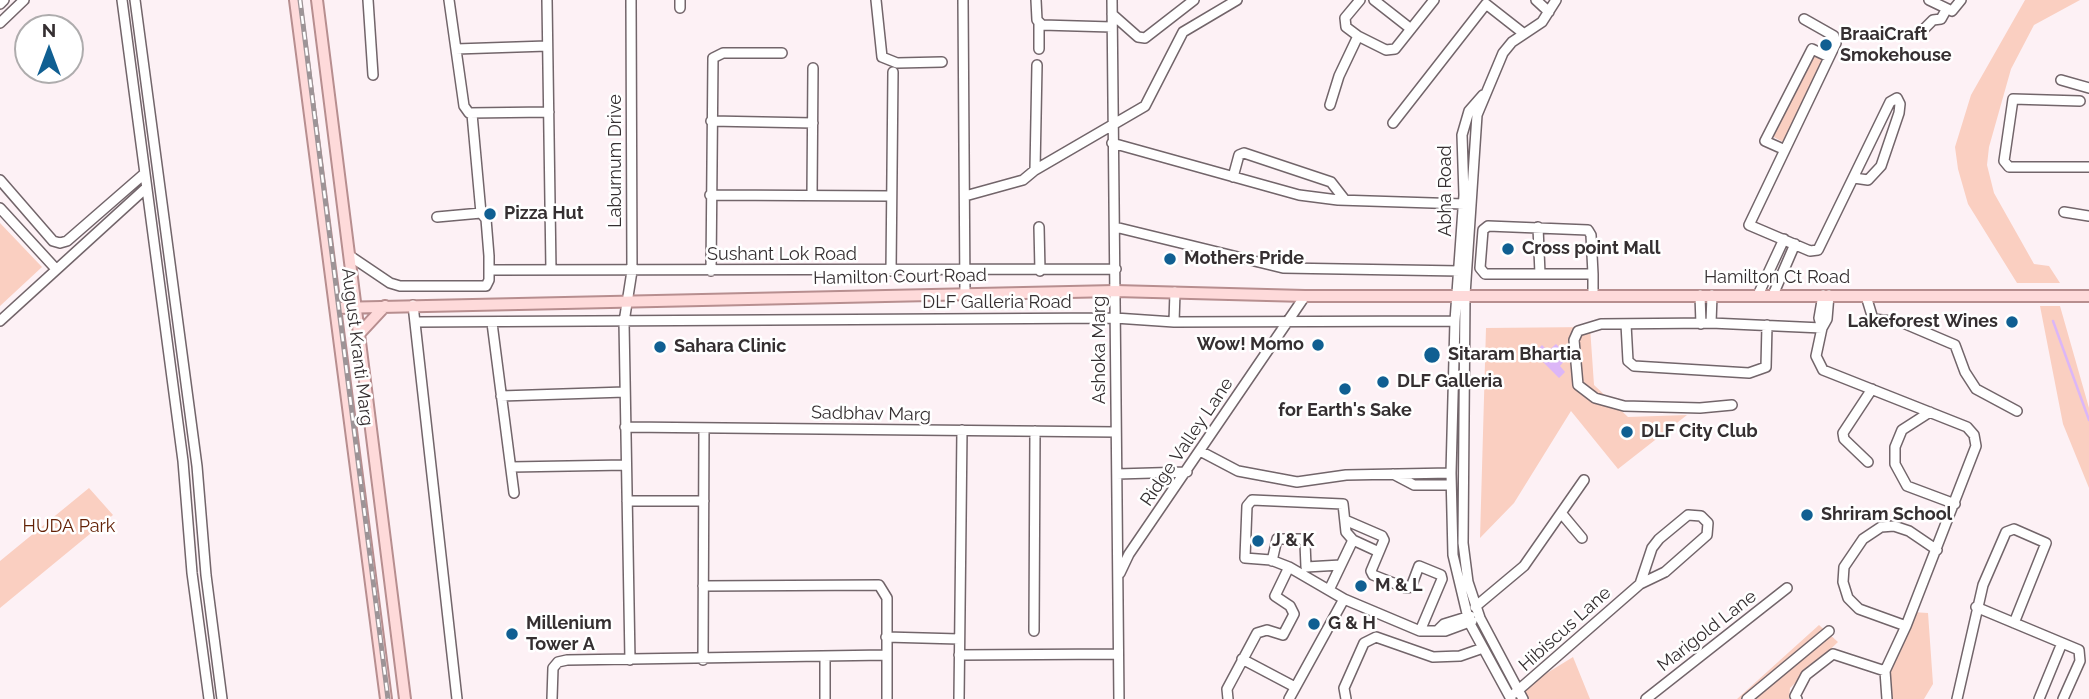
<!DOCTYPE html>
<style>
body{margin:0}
#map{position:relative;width:2089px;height:699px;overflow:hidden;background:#fdf1f5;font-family:Raleway,sans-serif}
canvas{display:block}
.north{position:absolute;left:14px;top:14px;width:70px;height:70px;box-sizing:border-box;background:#fff;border:2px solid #aeacad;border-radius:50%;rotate:0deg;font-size:19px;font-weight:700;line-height:28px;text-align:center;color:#352f31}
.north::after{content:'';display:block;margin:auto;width:24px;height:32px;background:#105f92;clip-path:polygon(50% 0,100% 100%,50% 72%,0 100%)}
</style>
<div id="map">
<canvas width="2089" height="699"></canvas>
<div class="north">N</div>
</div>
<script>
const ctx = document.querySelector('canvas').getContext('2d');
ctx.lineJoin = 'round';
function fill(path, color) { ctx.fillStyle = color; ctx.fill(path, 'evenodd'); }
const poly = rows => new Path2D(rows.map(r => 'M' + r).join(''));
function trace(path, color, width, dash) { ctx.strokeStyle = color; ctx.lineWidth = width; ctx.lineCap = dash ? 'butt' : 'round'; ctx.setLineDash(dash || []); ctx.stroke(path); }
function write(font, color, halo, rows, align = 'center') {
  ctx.font = font + ' Raleway,sans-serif'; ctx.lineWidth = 5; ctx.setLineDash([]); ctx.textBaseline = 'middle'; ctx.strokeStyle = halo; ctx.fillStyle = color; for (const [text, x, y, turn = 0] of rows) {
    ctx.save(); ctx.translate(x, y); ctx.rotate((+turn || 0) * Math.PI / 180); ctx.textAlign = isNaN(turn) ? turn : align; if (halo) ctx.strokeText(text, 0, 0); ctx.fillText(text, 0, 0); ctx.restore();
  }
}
fill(poly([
 [2025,0,2080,0,2034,25,2011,69,1989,147,1987,165,1994,193,2034,264,2049,266,2060,283,2017,283,1968,204,1958,169,1955,147,1971,95],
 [1813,55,1823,60,1783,142,1772,136],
 [0,223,42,267,0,306],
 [2040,306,2060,306,2089,408,2089,488,2063,424],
 [1590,327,1594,385,1628,417,1687,415,1618,469,1571,411,1514,503,1480,538,1486,328],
 [89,488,113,515,0,608,0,561],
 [1912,612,1928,613,1933,684,1924,699,1890,699,1886,677],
 [1819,625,1838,642,1790,688,1789,699,1737,699],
 [1573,657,1590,699,1524,699,1518,691]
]), '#facfc1');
fill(poly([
 [1556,344,1560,348,1563,345,1568,351,1562,357,1565,360,1560,366,1565,372,1559,378,1534,353,1542,345,1548,351]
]), '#dcb6f7');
trace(poly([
 [2053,321,2089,420]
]), '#dcb6f7', 2.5);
const minor = poly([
 [122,0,183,461,192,573,209,699],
 [135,0,197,466,206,575,222,699],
 [368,0,373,75],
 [449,0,464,106,469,113,549,112],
 [547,0,551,270],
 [680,0,680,8],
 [876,0,882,57,897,63,942,62],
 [963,0,965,294],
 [1036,0,1037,20,1042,25,1112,27],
 [1112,0,1119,699],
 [1374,0,1411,29],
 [1536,0,1549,12],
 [1929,0,1952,11,1961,0],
 [0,4,4,0],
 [1112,14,1138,37,1145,38,1194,0],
 [1804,19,1834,36,1836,43,1749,225,1810,251,1818,250,1890,102,1897,98,1900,104,1899,113,1881,166,1868,180,1854,178],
 [0,23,24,0],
 [1039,24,1039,49],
 [1923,30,1933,20,1941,19,1946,10],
 [1358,36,1386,50,1395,49,1434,0],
 [456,49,547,46],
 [2061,80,2089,88],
 [1483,95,1469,111,1462,135,1464,195,1455,321,1451,473,1453,555,1469,622,1511,699],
 [2080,101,2013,99,2004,161,2009,167,2089,167],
 [1330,105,1339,76,1358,36,1346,27,1345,18,1360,0],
 [711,121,813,123],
 [1393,123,1486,4,1523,33],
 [1112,143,1299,195,1338,200,1464,204],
 [1783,149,1765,141,1812,49,1829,57],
 [1035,170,1145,106,1183,32,1237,0],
 [1233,177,1239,155,1244,153,1331,182,1345,200],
 [0,180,53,241,60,243,67,241,144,174],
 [710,195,891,196],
 [812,195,813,68],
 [965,196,1023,180,1035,170,1037,65],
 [0,208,56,269],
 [2064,212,2089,216],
 [437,217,481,213],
 [1039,227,1040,271],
 [1115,227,1283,268,1460,271],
 [1538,227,1540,274],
 [350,256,390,283,400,286,486,286,489,280,489,256,486,219,481,213,472,114],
 [490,270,1116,269],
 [711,271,713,58,723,53,782,53],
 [891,271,893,72],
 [1593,274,1485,274,1480,268,1483,230,1488,226,1588,230,1591,235,1593,274,1593,296],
 [1700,295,1701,324],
 [1758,295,1784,239],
 [1773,295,1795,244],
 [1829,295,1827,319,1822,328,1816,356,1823,370,1967,427,1974,435,1976,446,1906,626,1885,671,1887,699],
 [1866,296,1873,319,1901,322,1955,345,1965,372,1976,389,2017,411],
 [413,305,457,699],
 [0,321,146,188],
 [416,322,1115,318,1174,322,1455,321],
 [1174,322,1175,292],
 [492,323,514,493],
 [1711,323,1712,295],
 [1626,324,1628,361,1634,366,1749,373,1766,367,1767,325],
 [1822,328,1819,318,1823,295],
 [501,396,625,392],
 [1732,405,1700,408,1624,406,1595,398,1578,385,1574,340,1578,331,1601,324,1711,323,1822,328],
 [1930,412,1902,430,1895,447,1895,464,1907,486,1955,504],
 [625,427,1116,432],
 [1200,451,1238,471,1297,482,1346,475,1451,473],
 [1868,462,1844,439,1843,433,1872,389],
 [511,467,626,465],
 [1117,474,1187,472],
 [1393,474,1414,485,1451,485],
 [627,501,704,501],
 [1562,514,1582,538],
 [1345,520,1382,536,1384,540,1379,552],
 [1272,561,1277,539,1302,539,1305,543,1306,567,1341,565],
 [1289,567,1271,560,1245,558,1247,506,1252,500,1343,504,1346,532,1353,540],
 [1120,573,1129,554,1305,296],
 [703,586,879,585,887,598,887,699],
 [1329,590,1353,540,1379,552,1371,571,1373,575,1406,588,1411,587,1419,566,1441,575,1442,579,1420,631],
 [1475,607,1524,566,1584,480],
 [1976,607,2079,650,2080,661,2063,699],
 [1906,626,1859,609,1848,598,1843,582,1844,567,1863,539,1881,527,1894,526,1909,531,1937,550],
 [1034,631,1035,431],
 [1437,631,1444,624,1470,616],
 [886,637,959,639],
 [959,655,1118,654],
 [1242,659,1295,687],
 [630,660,624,322,632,271,631,0],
 [703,660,704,428],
 [1515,693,1640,584,1665,572,1707,535,1708,523,1701,516,1688,515,1659,539,1652,548,1640,584],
 [552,699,553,668,558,662,567,660,886,655],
 [825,699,825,658],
 [959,699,962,430],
 [1228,699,1227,689,1257,633,1267,630,1283,635,1294,614,1290,606,1275,596,1289,567,1344,599],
 [1289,699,1344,599,1420,631,1445,631,1472,621],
 [1346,699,1344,688,1364,643,1376,637,1433,657,1460,656,1483,648],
 [1523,699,1480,618,1468,582,1463,543,1465,295,1477,115,1503,53,1512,42,1542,22,1556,0],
 [1646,699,1787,588],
 [1747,699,1829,631],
 [1797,699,1795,696,1806,675,1833,654,1885,671],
 [1957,699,1983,585,2006,532,2014,529,2046,543,2014,623],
 [2039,699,2062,643]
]);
const major = poly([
 [295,0,386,699],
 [317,0,405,699],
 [335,308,1115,291,1305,296,2089,296],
 [359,334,385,306]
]);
trace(minor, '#72656a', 12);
trace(major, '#b78e8f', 14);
trace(minor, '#fff', 9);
trace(major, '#fedada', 10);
const rail = poly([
 [300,0,388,699]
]);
trace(rail, '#9d9497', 5);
trace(rail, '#fff', 2.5, [8]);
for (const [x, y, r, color] of [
 [1826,45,7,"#105f92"],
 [490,214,7,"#105f92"],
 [1508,249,7,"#105f92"],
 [1170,259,7,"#105f92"],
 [2012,322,7,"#105f92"],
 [1318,345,7,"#105f92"],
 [660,347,7,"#105f92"],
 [1432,355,9,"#105f92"],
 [1383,382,7,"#105f92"],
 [1345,389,7,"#105f92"],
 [1627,432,7,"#105f92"],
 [1807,515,7,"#105f92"],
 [1258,541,7,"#105f92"],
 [1361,586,7,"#105f92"],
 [1314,624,7,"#105f92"],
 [512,634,7,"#105f92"]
]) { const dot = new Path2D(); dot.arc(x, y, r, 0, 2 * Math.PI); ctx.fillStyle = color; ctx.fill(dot); trace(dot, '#fff', 2.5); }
write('bold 18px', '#352f31', '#fff', [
 ["BraaiCraft",1840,35],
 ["Smokehouse",1840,56],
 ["Pizza Hut",504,214],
 ["Cross point Mall",1522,249],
 ["Mothers Pride",1184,259],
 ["Lakeforest Wines",1998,322,"right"],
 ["Wow! Momo",1304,345,"right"],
 ["Sahara Clinic",674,347],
 ["Sitaram Bhartia",1448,355],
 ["DLF Galleria",1397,382],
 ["for Earth's Sake",1345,411,"center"],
 ["DLF City Club",1641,432],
 ["Shriram School",1821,515],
 ["J & K",1272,541],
 ["M & L",1375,586],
 ["Millenium",526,624],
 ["Tower A",526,645],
 ["G & H",1328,624]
], 'left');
write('18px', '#352f31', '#fff', [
 ["Laburnum Drive",616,161,-90],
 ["Abha Road",1446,191,-90],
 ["Sushant Lok Road",782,255],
 ["Hamilton Court Road",900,277,-1],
 ["Hamilton Ct Road",1777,278],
 ["DLF Galleria Road",997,303],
 ["August Kranti Marg",357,347,83],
 ["Ashoka Marg",1100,350,-90],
 ["Sadbhav Marg",871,414,1],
 ["Ridge Valley Lane",1187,442,-56],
 ["Hibiscus Lane",1565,629,-42],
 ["Marigold Lane",1707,631,-38]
]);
write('18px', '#632106', '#fff', [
 ["HUDA Park",69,527]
]);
</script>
